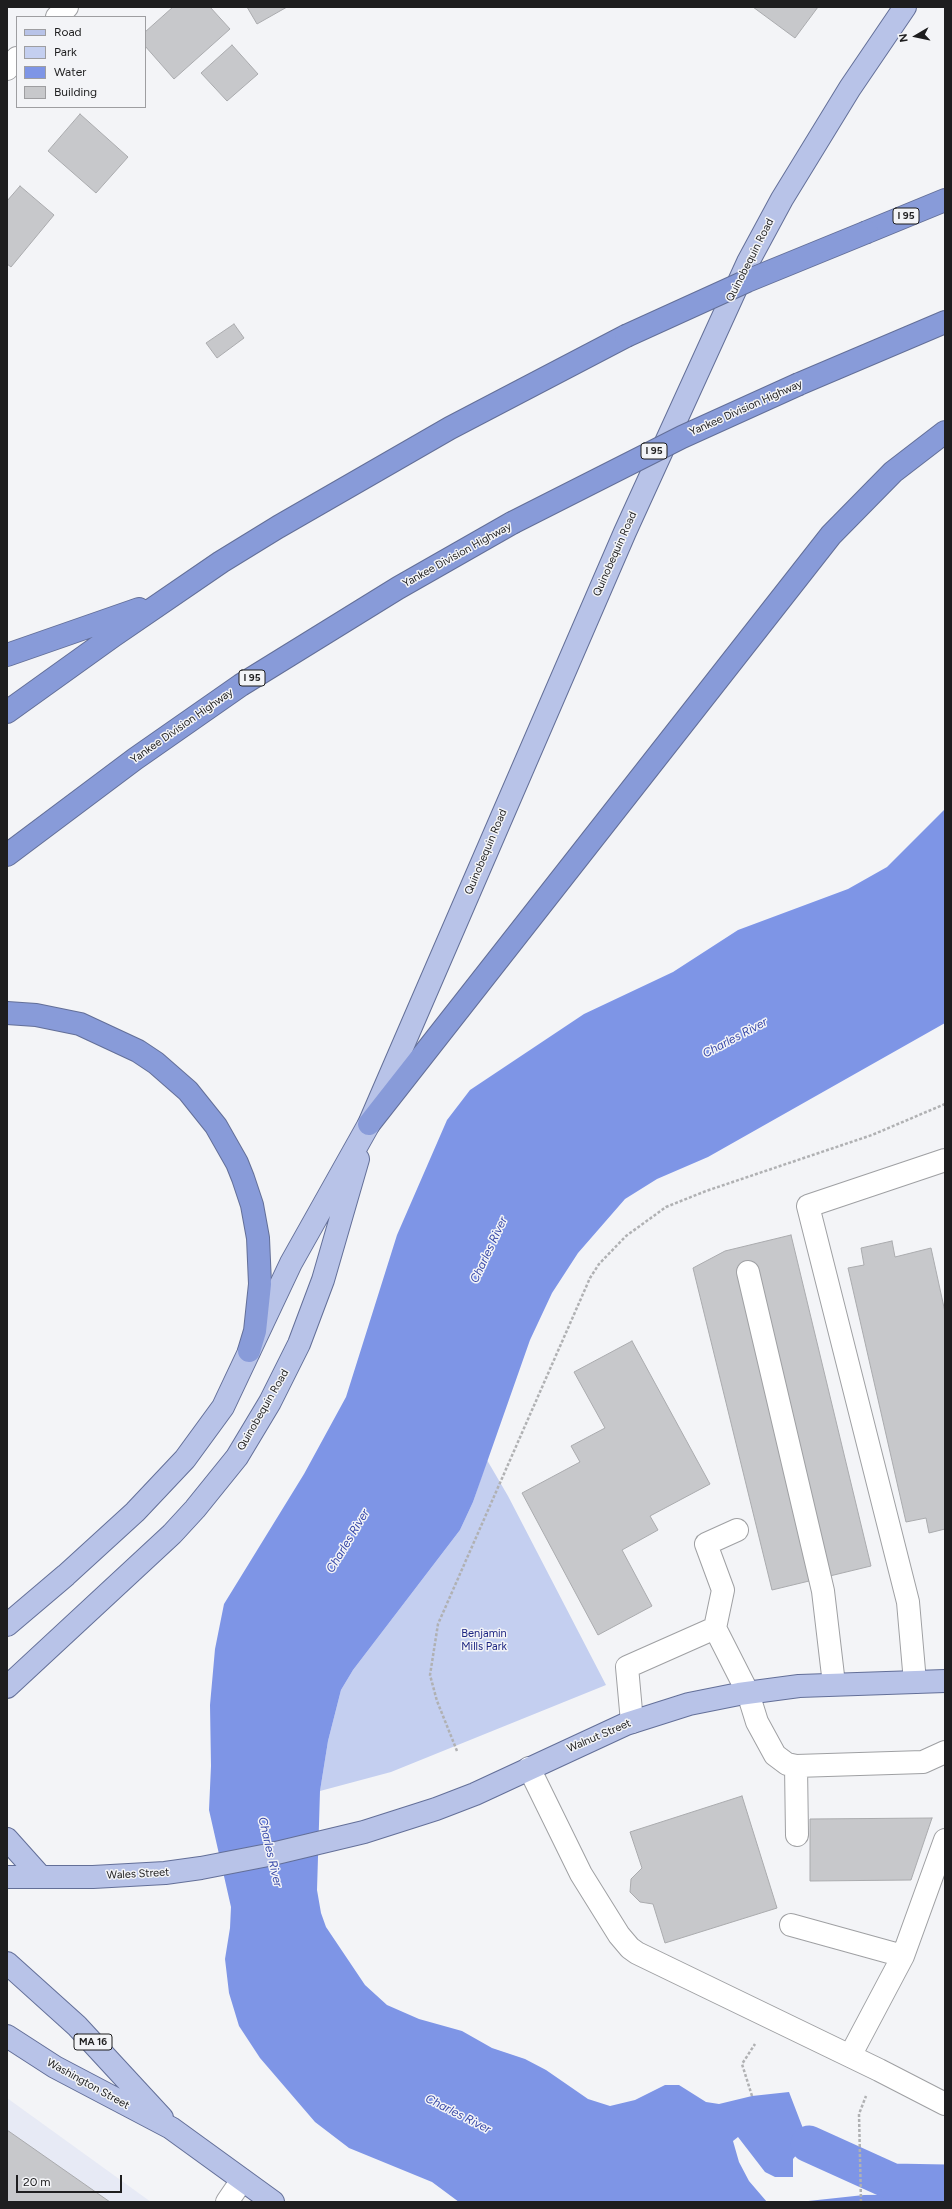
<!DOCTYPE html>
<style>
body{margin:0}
#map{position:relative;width:952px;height:2209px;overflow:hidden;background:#f3f4f7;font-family:Figtree,sans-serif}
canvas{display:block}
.frame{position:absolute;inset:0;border:8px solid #1e1e1f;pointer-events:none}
.legend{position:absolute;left:16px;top:16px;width:130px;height:92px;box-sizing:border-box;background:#f3f4f7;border:1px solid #9e9ea1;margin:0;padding:5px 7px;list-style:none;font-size:12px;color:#1e1e1f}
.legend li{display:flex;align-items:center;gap:8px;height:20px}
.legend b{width:20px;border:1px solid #9e9ea1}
.north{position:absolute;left:896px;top:16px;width:40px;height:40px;-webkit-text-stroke:3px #f3f4f7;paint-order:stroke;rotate:261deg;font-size:11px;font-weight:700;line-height:16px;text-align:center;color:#1e1e1f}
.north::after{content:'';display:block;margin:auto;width:14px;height:18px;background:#1e1e1f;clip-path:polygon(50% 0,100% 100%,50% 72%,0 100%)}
.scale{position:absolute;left:16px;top:2175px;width:106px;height:18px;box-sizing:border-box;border:2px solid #1e1e1f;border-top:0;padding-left:5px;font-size:12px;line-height:14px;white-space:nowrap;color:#1e1e1f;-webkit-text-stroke:3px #f3f4f7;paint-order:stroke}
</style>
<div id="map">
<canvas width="952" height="2209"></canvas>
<div class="frame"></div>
<ul class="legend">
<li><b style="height:5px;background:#b8c3e8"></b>Road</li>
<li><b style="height:11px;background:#c4cff0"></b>Park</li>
<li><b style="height:11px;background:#7e95e6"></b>Water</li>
<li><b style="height:11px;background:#c7c8cb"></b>Building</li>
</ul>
<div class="north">N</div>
<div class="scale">20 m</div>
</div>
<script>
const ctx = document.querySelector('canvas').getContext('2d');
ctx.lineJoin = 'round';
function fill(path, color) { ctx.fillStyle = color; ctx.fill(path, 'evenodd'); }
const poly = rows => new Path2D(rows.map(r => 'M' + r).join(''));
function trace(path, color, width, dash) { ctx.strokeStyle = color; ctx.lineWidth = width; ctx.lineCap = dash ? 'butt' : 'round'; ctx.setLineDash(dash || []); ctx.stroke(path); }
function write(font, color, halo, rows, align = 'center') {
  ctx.font = font + ' Figtree,sans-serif'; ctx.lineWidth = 3; ctx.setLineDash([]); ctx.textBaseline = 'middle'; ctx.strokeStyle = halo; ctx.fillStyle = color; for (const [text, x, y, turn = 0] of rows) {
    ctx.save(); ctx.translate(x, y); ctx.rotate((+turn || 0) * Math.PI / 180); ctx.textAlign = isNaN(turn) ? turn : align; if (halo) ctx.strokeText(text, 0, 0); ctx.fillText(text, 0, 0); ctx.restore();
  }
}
fill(poly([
 [7,2098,151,2202,7,2202]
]), '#e7eaf5');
fill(poly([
 [487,1460,508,1496,606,1685,391,1772,320,1791,328,1741,341,1690,353,1670,460,1530,473,1502]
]), '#c4cff0');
fill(poly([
 [945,809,945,1023,708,1157,657,1179,625,1199,578,1253,552,1293,530,1340,473,1502,460,1530,353,1670,341,1690,328,1741,320,1791,317,1890,321,1913,326,1927,365,1985,387,2005,419,2019,462,2031,492,2048,525,2059,546,2070,588,2099,610,2106,635,2100,665,2085,679,2085,706,2102,719,2104,752,2096,789,2092,809,2144,798,2153,793,2159,793,2177,775,2177,765,2172,738,2137,733,2141,739,2162,749,2181,767,2202,459,2202,432,2182,349,2148,315,2122,260,2058,239,2026,229,1993,225,1959,230,1928,231,1907,209,1810,211,1766,210,1705,215,1649,224,1604,304,1474,346,1397,397,1235,447,1120,470,1090,584,1014,673,972,738,930,848,889,887,867],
 [945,2194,945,2202,799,2202,864,2195]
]), '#7e95e6');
trace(poly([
 [809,2144,893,2182,945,2183]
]), '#7e95e6', 37);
const building = poly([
 [173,7,210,7,230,29,174,79,145,46,145,32,173,7],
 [247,7,287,7,257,24,247,7],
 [753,7,818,7,795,38,753,7],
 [232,45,258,74,227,101,201,73,232,45],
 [80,114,128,157,96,193,48,151,80,114],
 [20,186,54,215,11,267,7,264,7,201,20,186],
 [234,324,244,338,217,358,206,343,234,324],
 [791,1235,871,1566,772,1590,693,1268,725,1251,791,1235],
 [892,1241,895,1257,931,1248,945,1312,945,1529,929,1533,926,1518,906,1522,848,1268,864,1265,861,1248,892,1241],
 [632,1341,710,1484,650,1516,658,1530,622,1550,652,1606,598,1635,522,1493,580,1462,571,1446,605,1428,574,1372,632,1341],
 [742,1796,777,1908,665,1943,653,1904,640,1902,630,1892,631,1879,642,1868,630,1832,742,1796],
 [932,1818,911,1880,810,1881,810,1819,932,1818],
 [7,2130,110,2202,7,2202,7,2130]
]);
fill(building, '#c7c8cb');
trace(building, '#aaabae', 1);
const minor = poly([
 [57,17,67,7],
 [7,69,17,58],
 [748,1272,823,1591,834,1684],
 [737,1530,706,1544,723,1590,715,1628,748,1693,757,1722,775,1755,787,1764,796,1766,923,1762,945,1752],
 [915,1682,908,1602,808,1206,945,1160],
 [632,1722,627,1667,715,1628],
 [796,1766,797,1835],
 [529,1768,581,1874,619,1935,630,1948,637,1953,879,2070,945,2104],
 [791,1925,903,1956],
 [850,2056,903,1956,945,1840],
 [227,2202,242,2180]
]);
const major = poly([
 [7,1625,66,1575,135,1512,185,1459,223,1407,291,1263,369,1124,625,532,748,262,782,199,850,88,905,7],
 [7,1687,172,1534,195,1509,237,1457,270,1402,299,1344,323,1280,358,1159],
 [7,1839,41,1877],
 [7,1877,93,1877,165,1873,201,1868,268,1855,364,1832,436,1809,475,1794,626,1724,689,1704,739,1694,799,1686,945,1681],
 [7,1963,77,2026,162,2118],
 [7,2036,55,2067,171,2128,273,2202]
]);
const highway = poly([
 [867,232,945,200],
 [799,384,945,322],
 [7,655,139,609],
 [7,712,113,636,221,562,278,527,450,428,626,336],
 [7,855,135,759,241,685,398,588,512,523],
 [7,1013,36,1015,80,1024,138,1051,156,1063,188,1091,216,1126,237,1163,243,1178,252,1205,258,1238,260,1284,255,1331,249,1351],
 [369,1124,831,535,893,472,945,432]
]);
trace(minor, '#9fa0a3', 24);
trace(major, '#636f98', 24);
trace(highway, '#636f98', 24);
trace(poly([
 [457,1751,437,1701,430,1675,438,1624,590,1278,599,1264,626,1236,666,1207,706,1191,872,1135,945,1104],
 [752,2096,742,2064,755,2044],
 [861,2202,859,2114,866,2096]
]), '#b0b1b3', 2.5, [3, 2]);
trace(minor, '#fff', 22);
trace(major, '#b8c3e8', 22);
trace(highway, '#889bd9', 22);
const highwayBridge = poly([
 [626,336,747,281,867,232],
 [512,523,682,437,799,384]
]);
trace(highwayBridge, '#636f98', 24, []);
trace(highwayBridge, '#889bd9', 22);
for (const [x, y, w] of [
 [906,216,26],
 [654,451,26],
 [252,678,26],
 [93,2042,38]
]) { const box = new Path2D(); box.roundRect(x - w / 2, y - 8, w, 16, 3); ctx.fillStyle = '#f3f4f7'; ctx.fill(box); trace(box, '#1e1e1f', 1); }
write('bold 10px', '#1e1e1f', null, [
 ["I 95",906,216],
 ["I 95",654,451],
 ["I 95",252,678],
 ["MA 16",93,2042]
]);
write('11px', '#1e1e1f', '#f3f4f7', [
 ["Quinobequin Road",750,260,-63],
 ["Yankee Division Highway",746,408,-24],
 ["Quinobequin Road",615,554,-66],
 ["Yankee Division Highway",457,555,-29],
 ["Yankee Division Highway",182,726,-35],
 ["Quinobequin Road",486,852,-67],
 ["Quinobequin Road",263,1410,-60],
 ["Walnut Street",599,1736,-23],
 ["Wales Street",138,1874,-3],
 ["Washington Street",88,2084,29]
]);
write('11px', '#1d2582', '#f3f4f7', [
 ["Benjamin",484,1634],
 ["Mills Park",484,1647]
]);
write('italic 12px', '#3849a9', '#f3f4f7', [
 ["Charles River",735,1038,-28],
 ["Charles River",489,1250,-65],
 ["Charles River",348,1541,-59],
 ["Charles River",270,1852,77],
 ["Charles River",458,2114,27]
]);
</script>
